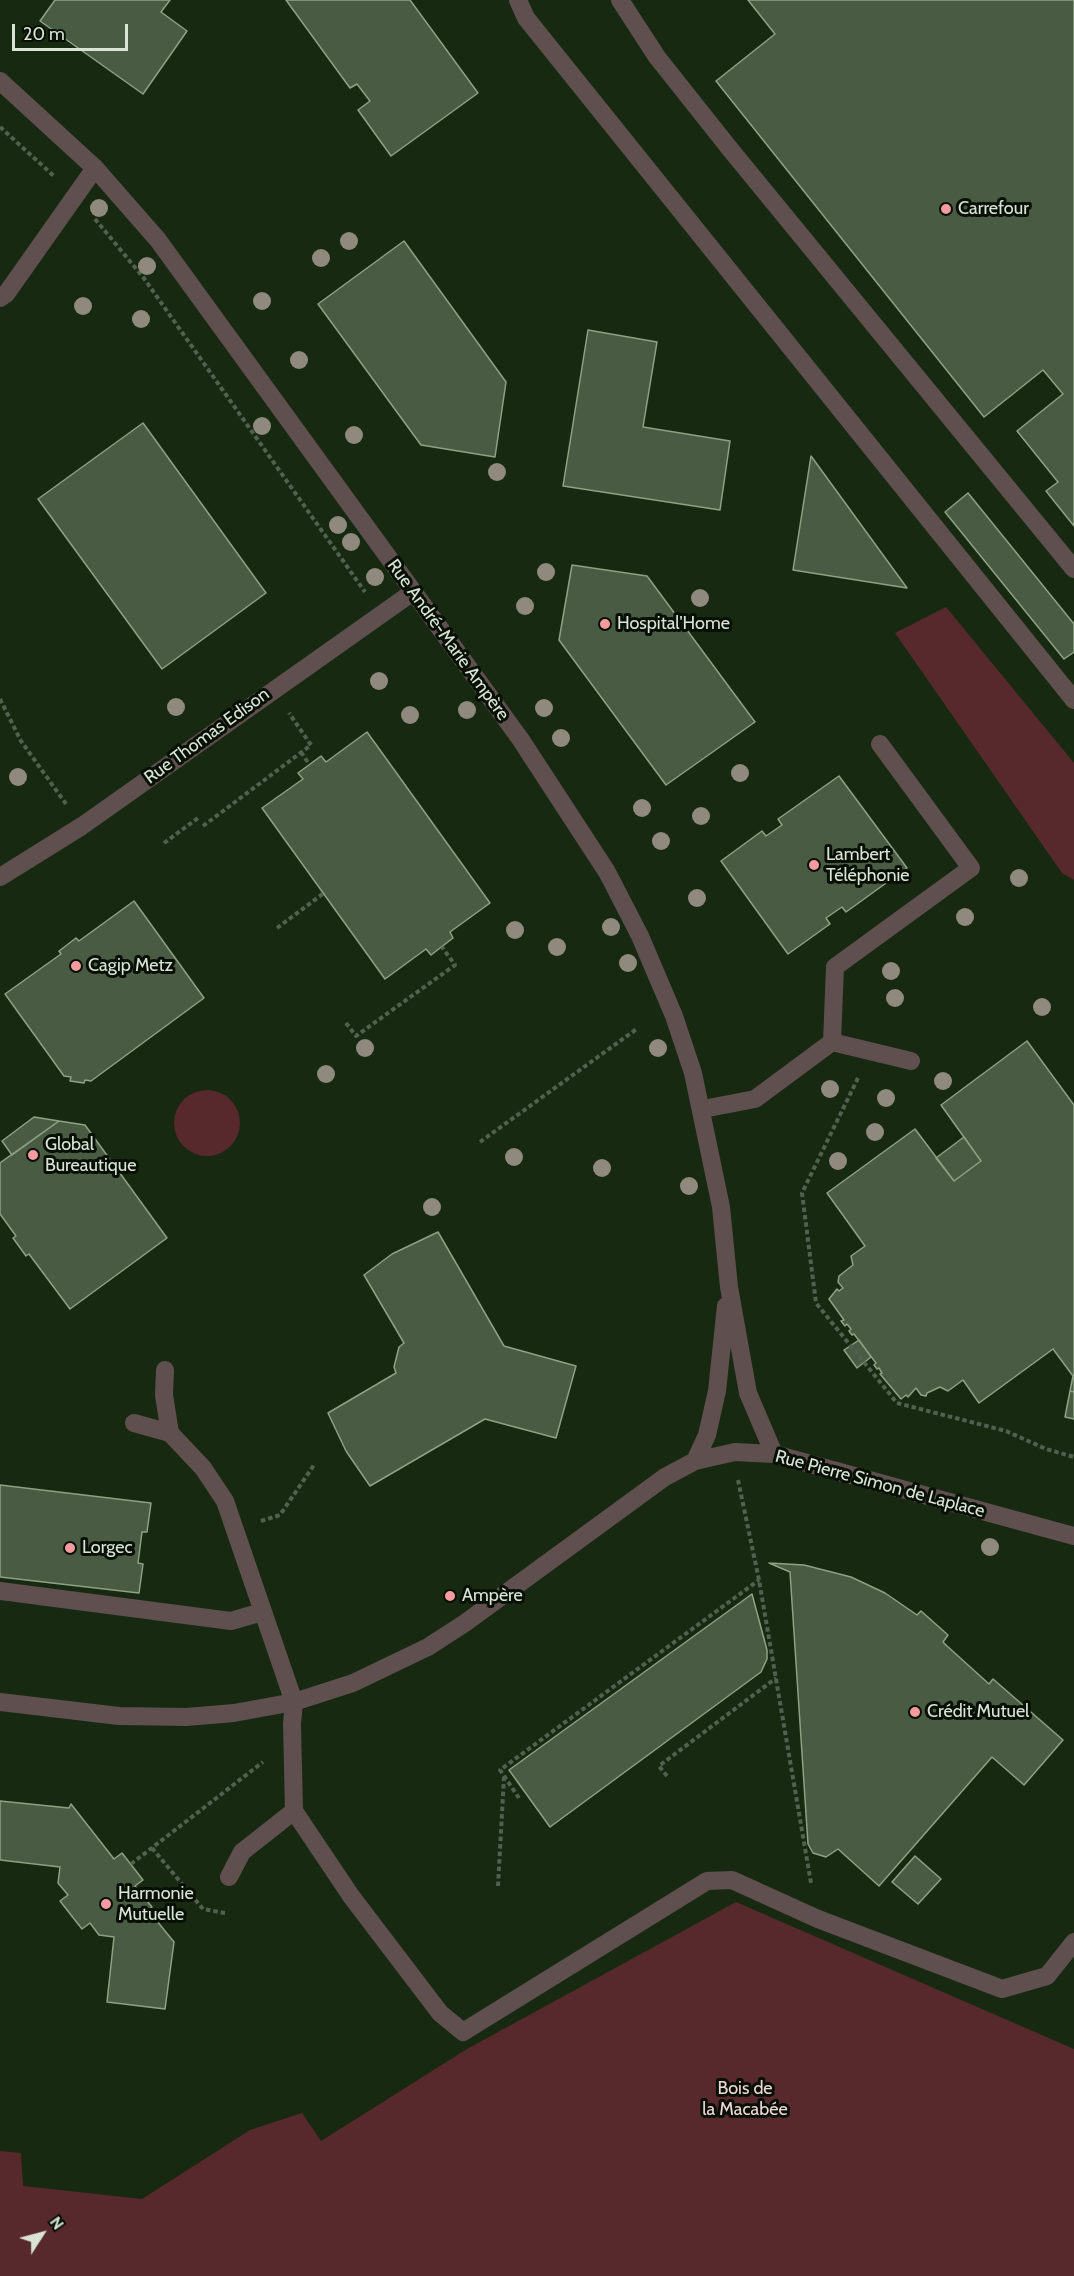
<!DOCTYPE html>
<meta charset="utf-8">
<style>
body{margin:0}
#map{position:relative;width:1074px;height:2276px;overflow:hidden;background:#182912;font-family:Cabin,sans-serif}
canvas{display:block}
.north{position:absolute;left:12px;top:2204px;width:60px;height:60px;-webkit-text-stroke:4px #081006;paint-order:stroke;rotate:54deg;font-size:16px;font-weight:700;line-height:24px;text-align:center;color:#d9e4d5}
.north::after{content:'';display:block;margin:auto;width:21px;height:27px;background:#d9e4d5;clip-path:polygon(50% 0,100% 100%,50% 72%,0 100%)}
.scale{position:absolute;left:12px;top:24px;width:116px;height:27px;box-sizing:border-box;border:3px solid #d9e4d5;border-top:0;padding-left:8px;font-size:18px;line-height:21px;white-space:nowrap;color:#d9e4d5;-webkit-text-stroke:4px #081006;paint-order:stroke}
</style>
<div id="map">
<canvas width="1074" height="2276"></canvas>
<div class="north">N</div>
<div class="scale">20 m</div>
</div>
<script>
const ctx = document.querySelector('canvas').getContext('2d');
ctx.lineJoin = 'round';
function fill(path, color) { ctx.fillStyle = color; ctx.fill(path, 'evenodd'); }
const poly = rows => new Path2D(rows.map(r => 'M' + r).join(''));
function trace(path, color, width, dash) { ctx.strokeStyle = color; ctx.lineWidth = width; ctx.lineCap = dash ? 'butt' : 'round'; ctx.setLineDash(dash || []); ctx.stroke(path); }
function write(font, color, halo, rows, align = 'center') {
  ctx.font = font + ' Cabin,sans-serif'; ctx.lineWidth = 6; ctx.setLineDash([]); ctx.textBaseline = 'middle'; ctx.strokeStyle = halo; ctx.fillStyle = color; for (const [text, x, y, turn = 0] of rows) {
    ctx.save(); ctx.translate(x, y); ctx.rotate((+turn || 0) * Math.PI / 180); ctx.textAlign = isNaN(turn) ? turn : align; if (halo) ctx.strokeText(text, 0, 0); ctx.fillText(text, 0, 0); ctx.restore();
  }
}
fill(poly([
 [946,607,1074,763,1074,880,1062,873,895,633],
 '174 1123a33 33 0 1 1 66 0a33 33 0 1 1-66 0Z',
 [736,1902,1074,2049,1074,2276,0,2276,0,2151,21,2153,23,2186,142,2199,250,2130,302,2113,321,2141,467,2049]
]), '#57292d');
const building = poly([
 [55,0,170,0,161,12,187,31,143,94,40,21,55,0],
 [286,0,410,0,478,93,391,156,358,110,370,101,357,84,350,88,286,0],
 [748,0,1074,0,1074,526,1046,491,1058,482,1017,431,1063,394,1043,370,984,417,716,81,775,34,748,0],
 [404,241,506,382,495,457,421,445,318,304,404,241],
 [588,330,657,342,643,427,730,441,720,510,563,486,588,330],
 [143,423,266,593,162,669,38,499,143,423],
 [811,456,907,588,793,570,811,456],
 [968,493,1074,624,1074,652,1064,659,945,512,968,493],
 [572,565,647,576,755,722,666,785,559,640,572,565],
 [367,732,490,903,450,932,453,938,431,955,426,949,385,979,262,808,303,779,298,773,321,756,326,762,367,732],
 [839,776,907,868,846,912,842,907,826,918,830,924,788,954,721,861,762,831,766,836,782,825,778,819,839,776],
 [134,901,204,998,91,1081,85,1080,84,1083,70,1081,71,1077,64,1076,5,994,61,954,59,951,76,938,79,941,134,901],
 [1027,1041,1074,1105,1074,1392,1070,1391,1073,1376,1053,1349,979,1403,963,1380,948,1391,940,1387,927,1393,926,1396,921,1395,916,1388,908,1397,906,1395,901,1399,880,1374,882,1373,879,1368,877,1369,874,1365,876,1363,854,1334,852,1335,849,1331,851,1329,847,1324,845,1326,841,1321,844,1320,829,1299,837,1289,839,1291,843,1288,838,1282,839,1276,853,1265,851,1256,865,1246,827,1193,915,1129,954,1181,981,1161,941,1105,1027,1041],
 [34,1117,59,1121,12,1155,2,1141,34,1117],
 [59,1121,85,1125,167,1238,70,1309,29,1254,26,1256,13,1238,16,1236,0,1214,0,1163,59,1121],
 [964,1137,981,1161,954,1181,936,1158,964,1137],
 [438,1232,504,1346,576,1366,556,1438,485,1419,370,1486,346,1451,328,1413,396,1373,394,1367,399,1347,404,1343,364,1275,392,1254,438,1232],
 [859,1340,871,1357,857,1368,844,1350,859,1340],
 [1070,1391,1074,1392,1074,1419,1065,1417,1070,1391],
 [0,1485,151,1503,147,1532,142,1532,138,1563,143,1564,139,1593,0,1577,0,1485],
 [769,1563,804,1565,851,1577,885,1593,917,1615,921,1611,948,1635,943,1642,947,1646,989,1684,993,1679,1063,1740,1024,1785,992,1757,879,1886,838,1849,826,1857,813,1853,808,1844,790,1572,769,1563],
 [752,1594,767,1650,767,1659,761,1672,550,1827,509,1770,752,1594],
 [0,1801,69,1808,71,1804,114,1859,122,1853,143,1880,135,1886,152,1907,148,1910,174,1942,165,2009,107,2002,114,1937,99,1935,90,1923,82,1929,60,1901,68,1895,58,1883,60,1867,0,1860,0,1801],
 [915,1856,941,1879,918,1904,892,1882,915,1856]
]);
fill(building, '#495b42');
trace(building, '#8da285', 1.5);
trace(poly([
 [0,127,55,177],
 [95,219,143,277,365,592],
 [0,699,21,741,66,804],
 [301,752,309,764],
 [203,826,311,745,289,713],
 [164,843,198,818],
 [277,928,324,893],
 [346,1023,356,1036,455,965,442,947],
 [858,1078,802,1193,816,1303,897,1403,1006,1431,1046,1449,1074,1457],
 [480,1142,638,1028],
 [738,1480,759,1580,811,1883],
 [261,1521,280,1515,314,1465],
 [667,1776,659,1766,776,1678],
 [519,1798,500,1770,759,1580],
 [152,1848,203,1909,225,1913],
 [131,1864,263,1762],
 [498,1886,504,1777]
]), '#52614d', 4, [4.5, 3]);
trace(poly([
 [518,0,526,18,1074,700],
 [620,0,657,57,730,149,1074,569],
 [0,298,6,294,95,168],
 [832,1042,911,1061],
 [703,1109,755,1099,832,1042,835,967,971,868,880,744],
 [165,1370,164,1395,170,1433,203,1468,225,1501,294,1702,292,1724,294,1811,351,1896,440,2013,463,2032,707,1881,732,1880,818,1919,1002,1989,1047,1976,1074,1942],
 [134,1423,170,1433],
 [0,1591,231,1621,262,1612],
 [229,1877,242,1852,294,1811]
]), '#5f4f4f', 18);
trace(poly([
 [0,877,82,826,413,592]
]), '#5f4f4f', 18);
trace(poly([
 [0,81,95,168,158,240,521,740,607,872,640,936,674,1016,693,1073,721,1207,729,1287,748,1393,774,1454],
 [695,1461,707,1435,717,1391,726,1306],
 [0,1702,119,1716,186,1717,234,1713,294,1702,353,1683,428,1647,465,1623,665,1477,695,1461,735,1452,774,1454,1074,1536]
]), '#5f4f4f', 18);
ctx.fillStyle = '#8f897e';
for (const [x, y] of [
 [99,208],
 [349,241],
 [321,258],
 [147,266],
 [262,301],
 [83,306],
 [141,319],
 [299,360],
 [262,426],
 [354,435],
 [497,472],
 [338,525],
 [351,542],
 [546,572],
 [375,577],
 [700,598],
 [525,606],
 [379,681],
 [176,707],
 [544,708],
 [467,710],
 [410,715],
 [561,738],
 [740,773],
 [18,777],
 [642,808],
 [701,816],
 [661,841],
 [1019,878],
 [697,898],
 [965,917],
 [611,927],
 [515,930],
 [557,947],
 [628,963],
 [891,971],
 [895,998],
 [1042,1007],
 [365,1048],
 [658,1048],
 [326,1074],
 [943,1081],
 [830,1089],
 [886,1098],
 [875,1132],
 [514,1157],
 [838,1161],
 [602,1168],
 [689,1186],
 [432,1207],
 [990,1547]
]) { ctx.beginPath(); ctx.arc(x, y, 9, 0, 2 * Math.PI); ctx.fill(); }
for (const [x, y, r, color] of [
 [946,209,6,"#f49b9f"],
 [605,624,6,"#f49b9f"],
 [814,865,6,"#f49b9f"],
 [76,966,6,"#f49b9f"],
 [33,1155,6,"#f49b9f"],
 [70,1548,6,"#f49b9f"],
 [450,1596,6,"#f49b9f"],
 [915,1712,6,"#f49b9f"],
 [106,1904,6,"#f49b9f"]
]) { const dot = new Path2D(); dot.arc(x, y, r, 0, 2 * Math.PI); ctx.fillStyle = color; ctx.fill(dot); trace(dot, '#081006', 2); }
write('18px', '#d9e4d5', '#081006', [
 ["Carrefour",958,209],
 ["Hospital'Home",617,624],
 ["Lambert",826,855],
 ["Téléphonie",826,876],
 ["Cagip Metz",88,966],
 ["Global",45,1145],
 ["Bureautique",45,1166],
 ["Lorgec",82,1548],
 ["Ampère",462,1596],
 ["Crédit Mutuel",927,1712],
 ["Harmonie",118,1894],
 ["Mutuelle",118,1915]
], 'left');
write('18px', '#d9e4d5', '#081006', [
 ["Rue André-Marie Ampère",448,640,54],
 ["Rue Thomas Edison",207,736,-36],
 ["Rue Pierre Simon de Laplace",880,1484,15]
]);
write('18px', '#f0d7d7', '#081006', [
 ["Bois de",745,2089],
 ["la Macabée",745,2110]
]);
</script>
